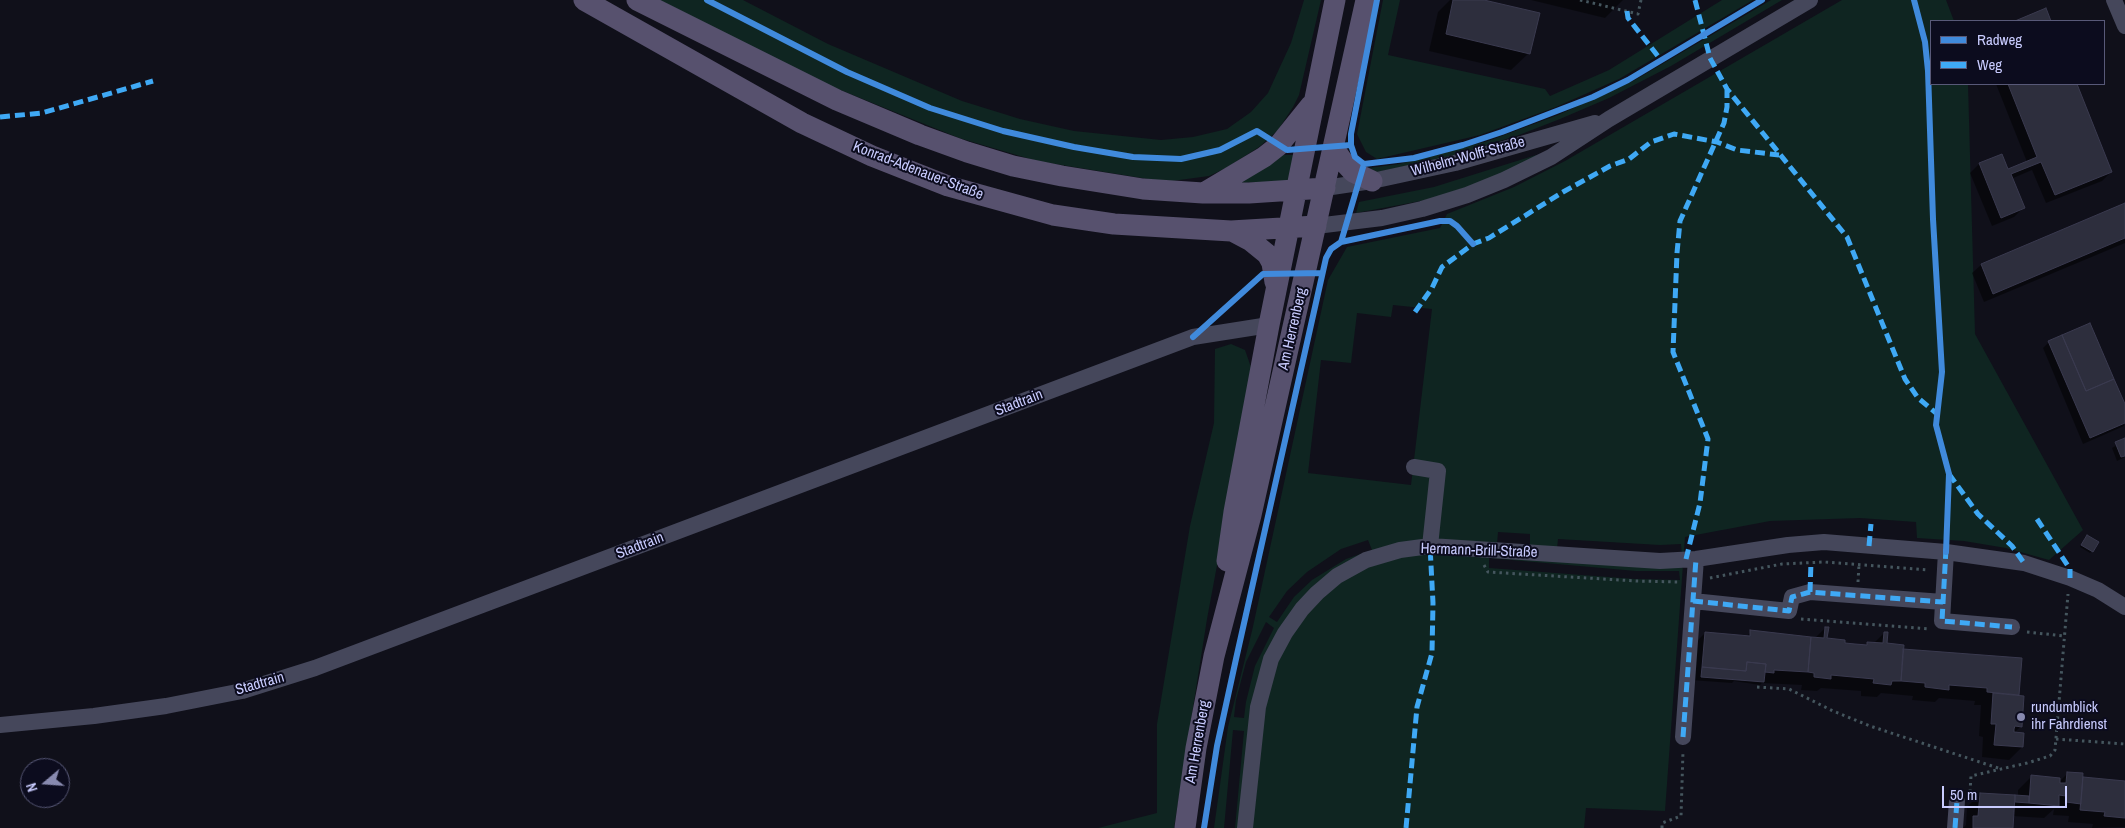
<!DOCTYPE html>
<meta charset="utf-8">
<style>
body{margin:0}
#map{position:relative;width:2125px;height:828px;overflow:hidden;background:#10101a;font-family:"Archivo Narrow",sans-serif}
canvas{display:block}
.legend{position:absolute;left:1930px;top:20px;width:175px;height:65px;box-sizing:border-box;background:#0c0c1e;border:1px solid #585978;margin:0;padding:6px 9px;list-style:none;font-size:15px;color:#c9ccff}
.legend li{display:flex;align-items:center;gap:10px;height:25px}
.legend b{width:25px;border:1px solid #585978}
.north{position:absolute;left:20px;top:758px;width:50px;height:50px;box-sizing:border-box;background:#0c0c1e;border:1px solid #585978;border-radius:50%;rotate:252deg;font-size:14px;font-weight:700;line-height:20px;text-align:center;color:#c9ccff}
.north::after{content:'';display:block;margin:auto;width:18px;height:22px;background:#888aaf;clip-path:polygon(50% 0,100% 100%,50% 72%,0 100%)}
.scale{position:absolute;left:1942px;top:786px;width:125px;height:22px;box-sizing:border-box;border:2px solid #c9ccff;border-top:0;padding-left:6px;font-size:15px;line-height:18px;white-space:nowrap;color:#c9ccff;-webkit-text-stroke:4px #0c0c1e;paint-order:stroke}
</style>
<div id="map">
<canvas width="2125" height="828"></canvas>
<ul class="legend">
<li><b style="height:6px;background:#408adc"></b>Radweg</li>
<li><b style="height:6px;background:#3fa9f5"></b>Weg</li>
</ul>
<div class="north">N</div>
<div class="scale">50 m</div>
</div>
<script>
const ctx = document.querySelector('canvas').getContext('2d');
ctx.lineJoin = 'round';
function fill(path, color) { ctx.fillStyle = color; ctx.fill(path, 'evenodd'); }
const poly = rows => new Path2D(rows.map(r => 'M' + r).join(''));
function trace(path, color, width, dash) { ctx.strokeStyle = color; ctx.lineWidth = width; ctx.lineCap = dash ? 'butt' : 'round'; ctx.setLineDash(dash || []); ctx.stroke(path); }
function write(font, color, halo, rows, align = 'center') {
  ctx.font = font + ' "Archivo Narrow",sans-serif'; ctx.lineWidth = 4; ctx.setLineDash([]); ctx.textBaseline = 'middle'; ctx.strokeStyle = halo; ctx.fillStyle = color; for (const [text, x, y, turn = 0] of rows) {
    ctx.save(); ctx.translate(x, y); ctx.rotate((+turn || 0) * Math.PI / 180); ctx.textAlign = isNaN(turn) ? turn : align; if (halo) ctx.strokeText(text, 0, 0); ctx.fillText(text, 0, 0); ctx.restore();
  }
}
fill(poly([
 [659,0,743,0,828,44,962,101,1020,119,1074,131,1161,140,1193,137,1227,129,1251,112,1268,93,1291,43,1304,0,1321,0,1299,95,1293,107,1278,130,1259,147,1226,168,1209,176,1172,181,1154,180,1037,161,959,138,833,87],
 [1383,0,1400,0,1388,55,1545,89,1550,96,1609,70,1722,0,1753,0,1619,79,1556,107,1480,135,1377,159,1366,152,1357,134],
 [1771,0,1782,0,1671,66,1609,98,1560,119,1519,135,1449,157,1377,172,1369,168,1399,164,1488,141,1558,115,1635,80],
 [1842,0,1946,0,1954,21,1931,21,1931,84,1968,84,1975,334,2083,530,2049,560,2006,548,1964,541,1917,538,1916,522,1860,518,1770,521,1685,537,1665,811,1586,808,1584,828,1235,828,1244,731,1233,730,1224,828,1214,828,1228,727,1252,631,1328,280,1347,247,1440,228,1447,214,1514,187,1565,161],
 [1393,305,1432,309,1411,485,1308,473,1321,360,1351,363,1357,313,1391,317],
 [1498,532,1530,534,1530,547,1497,544],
 [1558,539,1660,545,1681,544,1682,556,1557,549],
 [1368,540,1372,550,1346,559,1312,580,1294,597,1277,622,1269,617,1287,591,1307,572,1341,549],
 [1489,558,1636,571,1679,571,1680,580,1635,579,1489,568],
 [1266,622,1274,628,1255,666,1246,702,1244,718,1234,717,1236,700,1246,662],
 [1276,155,1296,155,1290,181,1236,183],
 [1536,155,1539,157,1477,184,1426,200,1356,213,1359,202,1434,187],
 [1231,344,1245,350,1253,373,1207,619,1174,828,1098,828,1157,813,1157,724,1190,526,1214,423,1215,349]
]), '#0f2521');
fill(poly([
 [1450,0,1479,0,1529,53,1511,70,1429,51,1438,12],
 [1531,0,1623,0,1605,18],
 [1996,84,2075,84,2111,172,2102,181,2046,203,2032,170,2011,179,2023,208,2014,217,1992,226,1970,173,1979,164,2002,155,2007,171,2027,162],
 [2125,204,2125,243,1984,302,1972,273,1981,265],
 [2049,342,2125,407,2124,426,2083,444,2043,348],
 [2125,440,2125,457,2117,461,2112,448],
 [2085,538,2092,551,2090,553,2080,547],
 [1825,628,1826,640,1843,645,1864,646,1868,643,1874,643,1884,633,1886,644,1902,650,2021,660,2017,696,2021,726,2014,733,2022,747,2009,760,1982,757,1983,737,1979,736,1981,705,1974,705,1975,701,1939,698,1935,702,1912,700,1913,696,1881,693,1877,697,1861,696,1861,691,1821,688,1817,691,1801,690,1802,685,1762,683,1760,685,1734,681,1732,683,1690,680,1692,646,1705,633,1746,637,1751,632,1815,638],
 [2068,773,2081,778,2125,782,2125,827,2092,828,2093,824,2068,822,2069,816,2053,815,2054,809,2044,818,2012,816,2012,828,1963,828,1966,825,1967,807,1980,794,2018,796,2018,790,2031,777,2059,782]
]), '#0007');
const building = poly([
 [1453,0,1484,0,1540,13,1530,54,1446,34,1453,0],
 [2046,8,2051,21,2015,21,2046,8],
 [2008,84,2077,84,2112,172,2055,195,2041,162,2011,174,2025,208,2001,218,1979,163,2002,154,2008,169,2037,157,2008,84],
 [2125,203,2125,238,1993,294,1981,264,2125,203],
 [2090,323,2114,379,2086,391,2062,335,2090,323],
 [2062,335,2086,391,2114,379,2125,404,2125,423,2090,438,2048,341,2062,335],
 [2125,438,2125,456,2121,457,2115,442,2125,438],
 [2087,535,2099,542,2093,552,2081,545,2087,535],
 [1825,627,1829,627,1827,638,1845,640,1845,643,1855,644,1867,645,1867,642,1883,643,1884,632,1888,632,1887,643,1904,645,1901,681,1892,681,1891,685,1873,683,1874,679,1831,675,1831,679,1814,677,1814,673,1808,672,1811,637,1824,638,1825,627],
 [1750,630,1811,637,1808,672,1774,670,1774,673,1765,672,1766,664,1747,662,1746,671,1702,667,1705,632,1750,636,1750,630],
 [1903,649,2022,658,2019,695,1987,692,1987,688,1949,685,1949,690,1925,687,1925,683,1901,681,1903,649],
 [1747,662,1766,664,1764,682,1701,677,1702,667,1746,671,1747,662],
 [1993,693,2024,696,2022,727,2015,726,2014,729,2014,732,2024,733,2023,747,1994,745,1996,724,1991,724,1993,693],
 [2067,772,2083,773,2081,804,2066,802,2066,796,2059,795,2059,806,2029,803,2031,775,2060,778,2060,783,2066,783,2067,772],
 [2083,777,2125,781,2125,818,2104,816,2105,812,2080,810,2083,777],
 [1980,793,2015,795,2013,828,1973,828,1973,816,1978,816,1980,793],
 [2015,795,2029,796,2029,803,2015,802,2015,795]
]);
fill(building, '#2d2e3d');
trace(building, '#3a3a4f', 1);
trace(poly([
 [1580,0,1638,14,1641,0],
 [1484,565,1488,572,1636,581,1679,582],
 [1710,578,1782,564,1824,562,1929,570],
 [1858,582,1859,565],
 [1801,619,1929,629],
 [2027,632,2064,636],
 [1757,687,1789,689,1833,711,1870,726,2001,769],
 [2056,739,2125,744],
 [1970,792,1971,776,2027,763,2050,756,2055,750,2068,594],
 [1662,828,1662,823,1681,816,1683,751]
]), '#45565e', 3, [2.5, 4]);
trace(poly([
 [2114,0,2125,26],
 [1325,188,1372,181,1455,163,1595,123],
 [1316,226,1382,218,1422,209,1467,195,1504,180,1551,157,1609,119,1810,0],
 [1414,467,1438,471,1430,546],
 [1946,552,1942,621,2012,627],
 [1693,601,1789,611,1792,597,1810,592,1943,602],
 [0,725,94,716,166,706,242,691,315,668,1193,337,1269,325],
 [1683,737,1696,559],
 [1245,828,1258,707,1271,659,1285,633,1302,609,1317,593,1337,576,1366,560,1400,550,1430,546,1660,561,1696,559,1788,545,1824,542,1946,552,2024,563,2070,578,2098,590,2125,607],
 [1955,828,1957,801]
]), '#45475b', 16);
trace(poly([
 [584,0,802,123,872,156,948,186,1053,215,1114,224,1231,231,1316,226],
 [637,0,837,100,920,135,967,152,1013,166,1062,176,1143,189,1203,193,1249,193,1325,188],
 [1333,147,1342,160,1353,172,1372,181],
 [1207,191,1264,157,1278,146,1311,105],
 [1234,232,1251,241,1267,254,1272,263,1275,282],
 [1227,561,1234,512,1269,325,1335,0],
 [1185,828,1196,748,1214,656,1251,515,1366,0]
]), '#57516e', 21);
trace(poly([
 [1695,0,1710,58,1727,89,1847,237,1905,379,1918,398,1936,413],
 [1627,11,1628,18,1661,60],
 [0,117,42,113,153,81],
 [1415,312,1432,288,1442,267,1473,244,1489,238,1563,192,1610,166,1629,159,1651,142,1674,134,1717,142,1737,150,1779,155],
 [1949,474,1978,514,2012,546,2024,563],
 [2037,519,2070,569,2070,578],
 [1869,546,1871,524],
 [1946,549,1942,621,2012,627],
 [1686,559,1700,503,1708,439,1673,352,1677,253,1680,221,1724,123,1727,107,1727,89],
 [1810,592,1811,562],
 [1693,601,1789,611,1792,597,1810,592,1943,602],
 [1683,737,1696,559],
 [1406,828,1417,707,1432,653,1433,603,1430,546],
 [1955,828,1957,801]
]), '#3fa9f5', 5, [10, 5]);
trace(poly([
 [707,0,847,72,930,108,1003,131,1074,147,1133,157,1181,159,1220,150,1257,131,1287,150,1351,145],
 [1377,0,1351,134,1351,145,1355,157,1364,164,1414,158,1463,145,1502,132,1593,97,1628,80,1762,0],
 [1914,0,1925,42,1928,71,1933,219,1942,372,1936,425,1949,474,1946,552],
 [1341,242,1364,164],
 [1193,337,1263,274,1322,273],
 [1204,828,1217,746,1236,659,1326,258,1331,249,1341,242,1440,221,1450,221,1457,226,1473,244]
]), '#408adc', 6);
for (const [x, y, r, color] of [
 [2021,717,5,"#888aaf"]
]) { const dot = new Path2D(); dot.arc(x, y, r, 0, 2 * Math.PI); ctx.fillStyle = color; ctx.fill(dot); trace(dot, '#0c0c1e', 2); }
write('15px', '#c9ccff', '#0c0c1e', [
 ["Wilhelm-Wolff-Straße",1468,157,-15],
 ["Konrad-Adenauer-Straße",918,171,21],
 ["Am Herrenberg",1293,329,-77],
 ["Stadtrain",1019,403,-21],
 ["Stadtrain",640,546,-21],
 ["Hermann-Brill-Straße",1479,551,2],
 ["Stadtrain",260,684,-16],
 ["Am Herrenberg",1198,742,-80]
]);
write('15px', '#c9ccff', '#0c0c1e', [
 ["rundumblick",2031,708],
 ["ihr Fahrdienst",2031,725]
], 'left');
</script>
